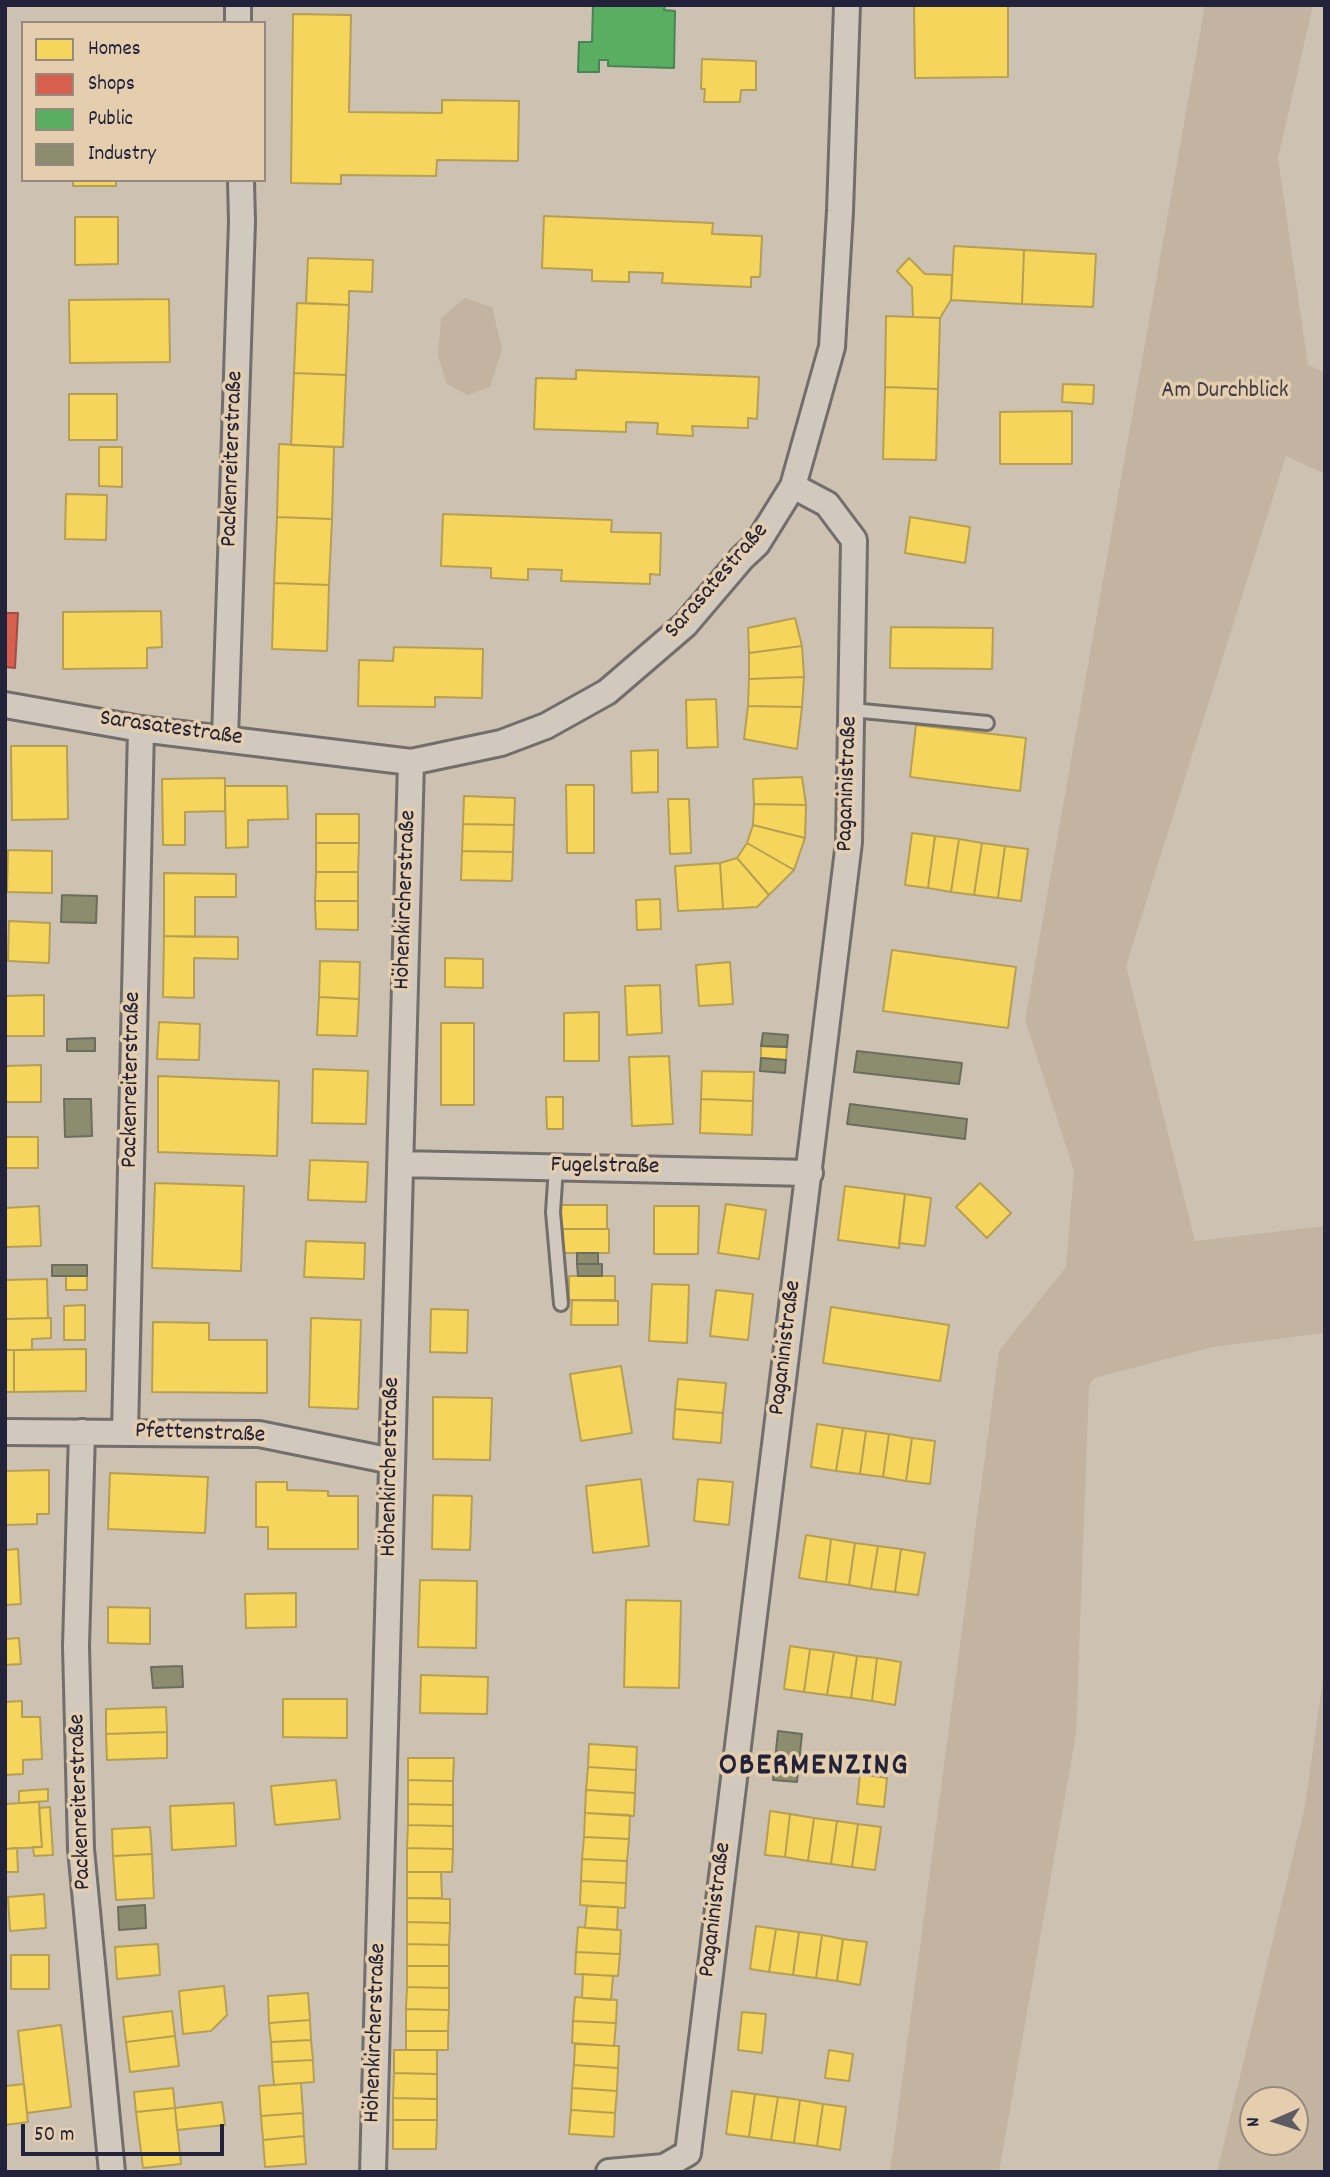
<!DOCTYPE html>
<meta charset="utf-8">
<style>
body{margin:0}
#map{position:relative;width:1330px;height:2177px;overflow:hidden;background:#cdc2b1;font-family:Dekko,sans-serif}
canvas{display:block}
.frame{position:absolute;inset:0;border:7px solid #22223b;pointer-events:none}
.legend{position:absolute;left:21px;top:21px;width:245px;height:161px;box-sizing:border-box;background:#e4cead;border:2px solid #96897f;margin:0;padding:9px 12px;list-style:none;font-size:21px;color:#22223b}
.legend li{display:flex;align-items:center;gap:14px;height:35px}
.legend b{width:35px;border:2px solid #96897f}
.north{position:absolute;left:1239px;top:2086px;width:70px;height:70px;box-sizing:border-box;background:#e4cead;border:2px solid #96897f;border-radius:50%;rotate:267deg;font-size:19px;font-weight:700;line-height:28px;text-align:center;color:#22223b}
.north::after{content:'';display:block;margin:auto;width:24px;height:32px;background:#5e5a64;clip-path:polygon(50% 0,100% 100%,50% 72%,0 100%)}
.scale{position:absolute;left:21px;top:2124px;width:203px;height:32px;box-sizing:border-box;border:4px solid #22223b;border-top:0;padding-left:9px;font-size:21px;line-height:24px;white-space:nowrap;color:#22223b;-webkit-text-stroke:5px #e4cead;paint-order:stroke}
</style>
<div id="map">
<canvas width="1330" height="2177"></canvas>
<div class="frame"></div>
<ul class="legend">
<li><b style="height:19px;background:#f6d55c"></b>Homes</li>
<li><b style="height:19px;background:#d6604d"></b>Shops</li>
<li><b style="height:19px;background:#5aae61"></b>Public</li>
<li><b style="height:19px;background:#8c8c6e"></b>Industry</li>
</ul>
<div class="north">N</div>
<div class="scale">50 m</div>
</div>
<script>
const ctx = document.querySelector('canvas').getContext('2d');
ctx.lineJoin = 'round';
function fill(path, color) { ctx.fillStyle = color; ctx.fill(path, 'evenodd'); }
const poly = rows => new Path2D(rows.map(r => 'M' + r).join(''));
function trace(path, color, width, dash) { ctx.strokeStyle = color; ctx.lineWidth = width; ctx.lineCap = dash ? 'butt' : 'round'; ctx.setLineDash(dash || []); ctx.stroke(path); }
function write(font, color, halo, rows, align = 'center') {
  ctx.font = font + ' Dekko,sans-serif'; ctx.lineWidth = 7; ctx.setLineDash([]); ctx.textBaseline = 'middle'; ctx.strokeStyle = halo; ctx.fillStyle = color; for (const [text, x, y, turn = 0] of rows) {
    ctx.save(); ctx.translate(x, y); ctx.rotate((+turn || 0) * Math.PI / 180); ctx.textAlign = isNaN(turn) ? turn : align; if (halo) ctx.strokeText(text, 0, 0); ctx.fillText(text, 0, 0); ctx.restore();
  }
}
fill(poly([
 [1205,5,1313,5,1278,158,1308,365,1325,372,1325,474,1286,456,1126,966,1195,1241,1325,1226,1325,1333,1213,1347,1094,1378,1089,1386,1076,1734,999,2172,890,2172,999,1351,1066,1267,1074,1171,1025,1020],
 [465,298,492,307,502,349,490,387,467,395,446,383,438,355,441,318],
 [1325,1664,1325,2172,1217,2172,1305,1806],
 [1253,2100,1295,2100,1295,2142,1253,2142]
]), '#c3b4a1');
const homes = poly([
 [914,5,1008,5,1008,77,915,78,914,5],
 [293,14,351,15,349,112,442,113,442,100,519,101,518,161,437,160,436,176,341,175,341,184,291,183,293,14],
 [702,59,756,61,756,90,741,90,740,102,704,102,705,89,701,89,702,59],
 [73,180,116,180,116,186,73,186,73,180],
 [544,216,713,223,712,234,762,236,760,277,751,277,751,287,662,283,663,273,629,272,629,282,592,281,592,270,542,268,544,216],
 [75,217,118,217,118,264,75,265,75,217],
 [954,246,1024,250,1022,304,951,300,954,246],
 [1024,250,1096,254,1093,307,1022,304,1024,250],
 [308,258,373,260,372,292,349,291,349,305,306,303,308,258],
 [909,258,925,274,952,275,951,300,940,318,913,317,912,287,897,271,909,258],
 [169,299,170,362,70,363,69,300,169,299],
 [297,303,349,305,346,375,294,373,297,303],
 [886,316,940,318,938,389,885,387,886,316],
 [576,370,759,377,757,419,748,418,748,428,692,426,693,436,657,434,658,423,626,422,626,432,534,429,536,378,576,379,576,370],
 [294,373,346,375,343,447,291,445,294,373],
 [1063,384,1094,385,1093,404,1062,402,1063,384],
 [885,387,938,389,936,460,883,459,885,387],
 [69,394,117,394,117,440,69,440,69,394],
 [1072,411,1072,464,1000,464,1000,412,1072,411],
 [279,444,334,447,332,519,277,517,279,444],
 [99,447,122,447,122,487,99,486,99,447],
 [66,494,107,495,106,540,65,539,66,494],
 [443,514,612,520,611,532,661,533,660,575,650,574,650,584,561,581,562,570,528,569,528,580,491,578,491,568,441,566,443,514],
 [277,517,332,519,329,585,274,583,277,517],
 [910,517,970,527,965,563,905,553,910,517],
 [274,583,329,585,327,651,272,649,274,583],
 [161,611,162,647,147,648,147,668,63,669,63,612,161,611],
 [795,618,802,646,749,653,748,628,795,618],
 [891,627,993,628,992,669,890,668,891,627],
 [802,646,804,677,749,679,749,653,802,646],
 [394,647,483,649,482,698,435,697,435,707,358,706,359,660,393,661,394,647],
 [804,677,802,707,748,706,749,679,804,677],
 [716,699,718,747,687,748,686,700,716,699],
 [748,706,802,707,797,749,744,739,748,706],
 [916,725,1026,738,1020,791,910,777,916,725],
 [11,746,67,746,68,819,12,820,11,746],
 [658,750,658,792,632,793,631,751,658,750],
 [802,777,806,805,754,804,753,779,802,777],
 [225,778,225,811,185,812,185,845,163,845,162,779,225,778],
 [566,785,594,785,594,853,567,853,566,785],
 [225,786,287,786,288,819,248,820,248,847,226,848,225,786],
 [464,796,515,798,514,825,463,824,464,796],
 [668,799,689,799,691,853,670,854,668,799],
 [754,804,806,805,805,838,753,825,754,804],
 [316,814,359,814,359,843,316,843,316,814],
 [463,824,514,825,513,852,462,851,463,824],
 [753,825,805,838,794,870,747,843,753,825],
 [912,833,935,836,928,888,905,885,912,833],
 [935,836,959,839,951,892,928,888,935,836],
 [959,839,982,843,974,895,951,892,959,839],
 [316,843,359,843,358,872,316,872,316,843],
 [747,843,794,870,769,895,737,858,747,843],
 [982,843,1005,846,998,898,974,895,982,843],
 [1005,846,1028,849,1021,901,998,898,1005,846],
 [8,850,52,851,52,893,7,892,8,850],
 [462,851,513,852,512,881,461,880,462,851],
 [737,858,769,895,757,907,723,909,720,863,737,858],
 [720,863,723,909,678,911,675,866,720,863],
 [316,872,358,872,358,901,315,901,316,872],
 [164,873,236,874,236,897,195,897,195,937,164,936,164,873],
 [660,899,661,929,637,930,636,900,660,899],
 [315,901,358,901,358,930,316,929,315,901],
 [9,921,50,923,49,963,8,961,9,921],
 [164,936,238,937,238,959,194,958,194,998,163,997,164,936],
 [892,950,1016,967,1008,1028,883,1011,892,950],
 [445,958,483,959,483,988,445,987,445,958],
 [320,961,360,962,359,999,319,997,320,961],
 [730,962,733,1004,699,1006,696,965,730,962],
 [660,985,662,1033,627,1035,625,986,660,985],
 [44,995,44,1036,5,1036,5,996,44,995],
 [319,997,359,999,357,1036,317,1035,319,997],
 [599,1012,599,1061,564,1061,564,1013,599,1012],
 [159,1022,200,1024,199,1060,157,1059,159,1022],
 [441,1023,474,1023,474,1105,441,1105,441,1023],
 [761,1046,787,1047,786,1060,761,1058,761,1046],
 [669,1056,673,1124,632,1126,629,1057,669,1056],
 [41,1065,41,1102,5,1102,5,1066,41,1065],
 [313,1069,368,1071,366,1124,312,1123,313,1069],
 [702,1071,754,1072,753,1101,701,1099,702,1071],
 [158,1076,279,1081,277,1156,158,1152,158,1076],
 [546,1097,563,1097,563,1129,547,1129,546,1097],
 [701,1099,753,1101,752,1135,700,1133,701,1099],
 [5,1137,38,1137,38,1168,5,1168,5,1137],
 [310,1160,368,1162,366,1202,308,1200,310,1160],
 [155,1183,244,1186,241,1271,152,1268,155,1183],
 [980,1183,1011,1213,987,1238,956,1207,980,1183],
 [845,1186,905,1194,899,1248,838,1240,845,1186],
 [905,1194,931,1198,925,1246,899,1243,905,1194],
 [726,1204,766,1210,759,1259,718,1253,726,1204],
 [560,1205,607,1205,607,1229,560,1229,560,1205],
 [39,1206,41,1246,5,1247,5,1208,39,1206],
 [654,1206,699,1206,698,1254,654,1254,654,1206],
 [563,1229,609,1229,609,1253,563,1253,563,1229],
 [306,1241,365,1243,364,1279,304,1277,306,1241],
 [66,1276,87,1276,87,1290,66,1290,66,1276],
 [569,1276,615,1276,615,1300,569,1300,569,1276],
 [47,1279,48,1318,5,1319,5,1280,47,1279],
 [652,1284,689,1285,687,1343,649,1341,652,1284],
 [716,1290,753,1294,748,1340,710,1336,716,1290],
 [572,1300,618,1301,618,1325,571,1325,572,1300],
 [85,1305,85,1340,64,1340,64,1306,85,1305],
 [831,1307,949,1325,940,1381,823,1363,831,1307],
 [431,1309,468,1310,467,1353,430,1352,431,1309],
 [51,1318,51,1338,32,1339,32,1350,5,1350,5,1319,51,1318],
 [311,1318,361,1320,358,1409,309,1407,311,1318],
 [153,1322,209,1323,209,1340,267,1340,267,1393,152,1392,153,1322],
 [86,1349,86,1391,14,1392,14,1350,86,1349],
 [5,1350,14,1350,14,1392,5,1392,5,1350],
 [621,1366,632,1433,581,1441,570,1374,621,1366],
 [678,1379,726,1383,723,1413,675,1409,678,1379],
 [433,1397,492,1398,490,1460,433,1459,433,1397],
 [675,1409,723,1413,721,1443,673,1439,675,1409],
 [817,1424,843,1428,836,1471,811,1467,817,1424],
 [843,1428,866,1431,860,1474,836,1471,843,1428],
 [866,1431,889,1434,883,1477,860,1474,866,1431],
 [889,1434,912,1438,906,1481,883,1477,889,1434],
 [912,1438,935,1441,930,1484,906,1481,912,1438],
 [49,1470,49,1514,37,1514,37,1524,5,1525,5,1471,49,1470],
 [110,1473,208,1477,205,1533,108,1529,110,1473],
 [641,1479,649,1546,593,1553,586,1486,641,1479],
 [698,1479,733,1482,729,1525,694,1521,698,1479],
 [256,1482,287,1482,287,1490,328,1491,328,1496,358,1496,358,1549,268,1549,268,1527,256,1527,256,1482],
 [433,1495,472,1496,470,1550,432,1549,433,1495],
 [806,1535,831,1539,826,1582,799,1578,806,1535],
 [831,1539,855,1543,849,1585,826,1582,831,1539],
 [855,1543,878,1546,871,1589,849,1585,855,1543],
 [878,1546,901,1549,895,1592,871,1589,878,1546],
 [18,1549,21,1604,5,1605,5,1550,18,1549],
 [901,1549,925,1553,918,1595,895,1592,901,1549],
 [420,1580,477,1581,476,1648,418,1647,420,1580],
 [296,1593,296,1627,246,1628,245,1594,296,1593],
 [626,1600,681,1601,679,1688,624,1687,626,1600],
 [108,1607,150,1608,150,1644,108,1643,108,1607],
 [19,1638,21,1664,5,1665,5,1639,19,1638],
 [790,1646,810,1649,804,1692,784,1689,790,1646],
 [810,1649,834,1652,827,1695,804,1692,810,1649],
 [834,1652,857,1656,851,1698,827,1695,834,1652],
 [857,1656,877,1658,872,1701,851,1698,857,1656],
 [877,1658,901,1662,895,1705,872,1701,877,1658],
 [421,1675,488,1677,487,1714,420,1713,421,1675],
 [283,1699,347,1699,347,1738,283,1737,283,1699],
 [22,1701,22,1717,40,1717,42,1759,23,1760,23,1774,5,1775,5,1702,22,1701],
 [166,1707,167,1732,106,1734,106,1709,166,1707],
 [167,1732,167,1758,107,1760,106,1734,167,1732],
 [589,1744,637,1747,636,1770,588,1767,589,1744],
 [408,1758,454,1758,453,1781,408,1780,408,1758],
 [588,1767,636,1770,635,1793,586,1790,588,1767],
 [860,1774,887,1778,884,1807,857,1804,860,1774],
 [336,1780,340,1819,275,1825,271,1786,336,1780],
 [408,1780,453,1781,453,1805,408,1804,408,1780],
 [48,1789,48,1801,19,1803,19,1791,48,1789],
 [586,1790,635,1793,634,1816,585,1813,586,1790],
 [39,1802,42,1847,5,1849,5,1804,39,1802],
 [234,1803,236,1846,172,1850,170,1806,234,1803],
 [408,1804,453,1805,453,1826,408,1825,408,1804],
 [50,1807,53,1855,34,1856,33,1847,42,1847,39,1808,50,1807],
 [770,1811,790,1814,785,1857,765,1855,770,1811],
 [585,1813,630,1815,629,1839,584,1837,585,1813],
 [790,1814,814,1818,808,1861,785,1857,790,1814],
 [814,1818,837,1821,831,1864,808,1861,814,1818],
 [837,1821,858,1824,852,1867,831,1864,837,1821],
 [858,1824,881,1827,875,1870,852,1867,858,1824],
 [408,1825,453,1826,453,1849,407,1848,408,1825],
 [150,1827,152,1854,113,1856,112,1829,150,1827],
 [584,1837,629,1839,627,1861,582,1859,584,1837],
 [17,1848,18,1872,5,1872,5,1849,17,1848],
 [407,1848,453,1849,452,1872,407,1872,407,1848],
 [152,1854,154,1898,116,1900,113,1856,152,1854],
 [582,1859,627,1861,626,1883,581,1881,582,1859],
 [407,1872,441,1872,442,1898,407,1898,407,1872],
 [581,1881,626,1883,625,1908,580,1905,581,1881],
 [44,1894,46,1928,10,1931,8,1897,44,1894],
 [407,1898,450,1899,450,1923,407,1922,407,1898],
 [587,1906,618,1907,617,1930,585,1928,587,1906],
 [407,1922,450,1923,449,1945,407,1944,407,1922],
 [756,1926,776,1929,769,1972,750,1969,756,1926],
 [578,1927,621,1930,620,1954,576,1952,578,1927],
 [776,1929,799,1932,793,1975,769,1972,776,1929],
 [799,1932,822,1935,816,1978,793,1975,799,1932],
 [822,1935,843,1939,837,1981,816,1978,822,1935],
 [843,1939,867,1942,860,1985,837,1981,843,1939],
 [158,1944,160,1975,117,1979,115,1947,158,1944],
 [407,1944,449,1945,449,1966,407,1966,407,1944],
 [576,1952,620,1954,618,1976,575,1974,576,1952],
 [11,1955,49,1955,49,1989,11,1989,11,1955],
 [407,1966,449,1966,449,1988,407,1987,407,1966],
 [583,1974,613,1976,611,2000,582,1998,583,1974],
 [224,1986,227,2015,211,2031,183,2034,179,1991,224,1986],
 [407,1987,449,1988,449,2010,406,2009,407,1987],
 [308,1993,310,2020,269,2023,268,1996,308,1993],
 [575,1997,617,2000,616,2023,573,2021,575,1997],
 [406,2009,449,2010,448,2031,406,2031,406,2009],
 [172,2011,175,2036,126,2042,123,2017,172,2011],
 [742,2012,766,2014,762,2053,738,2050,742,2012],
 [310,2020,311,2040,271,2042,269,2023,310,2020],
 [573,2021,616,2023,614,2046,572,2043,573,2021],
 [61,2025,71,2107,27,2113,18,2031,61,2025],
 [406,2031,448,2031,448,2050,406,2050,406,2031],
 [175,2036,179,2066,130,2072,126,2042,175,2036],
 [311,2040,313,2060,272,2062,271,2042,311,2040],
 [575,2044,619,2046,618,2068,574,2065,575,2044],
 [394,2050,437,2050,437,2074,394,2073,394,2050],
 [829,2050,853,2054,849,2081,825,2078,829,2050],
 [313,2060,314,2082,274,2085,272,2062,313,2060],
 [574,2065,618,2068,617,2091,572,2088,574,2065],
 [394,2073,437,2074,437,2099,393,2098,394,2073],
 [301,2083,303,2113,261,2116,259,2086,301,2083],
 [24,2084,28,2122,5,2125,5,2086,24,2084],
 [173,2088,175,2108,136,2112,134,2092,173,2088],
 [572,2088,617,2091,615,2113,571,2110,572,2088],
 [732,2091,755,2094,749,2137,726,2134,732,2091],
 [755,2094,778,2097,771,2140,749,2137,755,2094],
 [778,2097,800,2100,794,2143,771,2140,778,2097],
 [393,2098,437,2099,437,2120,393,2120,393,2098],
 [800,2100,823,2104,817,2146,794,2143,800,2100],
 [222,2102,225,2125,177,2130,175,2108,222,2102],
 [823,2104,846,2107,840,2150,817,2146,823,2104],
 [175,2108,181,2164,143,2168,136,2112,175,2108],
 [571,2110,615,2113,614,2137,569,2134,571,2110],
 [303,2113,304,2136,263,2140,261,2116,303,2113],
 [393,2120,437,2120,436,2149,393,2149,393,2120],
 [304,2136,306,2164,265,2167,263,2140,304,2136]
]);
fill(homes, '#f6d55c');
trace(homes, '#b69f52', 2);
const shops = poly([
 [5,613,18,613,15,668,5,667,5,613]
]);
fill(shops, '#d6604d');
trace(shops, '#a04d48', 2);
const public = poly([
 [593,5,665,5,664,10,675,11,674,68,608,66,608,60,599,60,599,72,578,72,579,42,592,42,593,5]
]);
fill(public, '#5aae61');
trace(public, '#498456', 2);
const industry = poly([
 [62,895,97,896,96,923,61,922,62,895],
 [763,1033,788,1035,787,1047,761,1046,763,1033],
 [95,1038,95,1051,67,1051,67,1039,95,1038],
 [857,1051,962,1063,959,1084,854,1072,857,1051],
 [761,1058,786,1060,785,1073,760,1071,761,1058],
 [64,1099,91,1099,92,1136,65,1137,64,1099],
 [850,1104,967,1119,965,1139,847,1124,850,1104],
 [577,1253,598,1253,598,1264,577,1264,577,1253],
 [577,1264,602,1264,602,1276,578,1276,577,1264],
 [52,1265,87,1265,87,1276,52,1276,52,1265],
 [182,1666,183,1687,153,1688,151,1667,182,1666],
 [778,1731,802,1734,797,1782,773,1780,778,1731],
 [145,1905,146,1928,119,1930,118,1907,145,1905]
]);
fill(industry, '#8c8c6e');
trace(industry, '#6c6c5f', 2);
const lane = poly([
 [852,710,987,723],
 [556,1167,553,1212,561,1304]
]);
const street = poly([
 [238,5,238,23],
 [5,705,141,729,411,762,501,743,546,726,607,692,685,625,742,558,757,544,793,486,832,347,840,211,847,5],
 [225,738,242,222,241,180],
 [400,1164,810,1173],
 [5,1432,259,1434,392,1461],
 [82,1432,76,1646,81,1849,112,2172],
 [125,1432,141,729],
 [373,2172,411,762],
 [609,2172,664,2167,688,2153,849,842,854,540,827,504,793,486]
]);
trace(lane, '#736e6c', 18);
trace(street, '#736e6c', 30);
trace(lane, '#d1c9bd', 12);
trace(street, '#d1c9bd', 24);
write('24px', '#403d4d', '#e4cead', [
 ["Am Durchblick",1225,393]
]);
write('24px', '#22223b', '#e4cead', [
 ["Packenreiterstraße",234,459,-88],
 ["Sarasatestraße",718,582,-49],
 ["Sarasatestraße",171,730,8],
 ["Paganinistraße",849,784,-88],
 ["Höhenkircherstraße",407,900,-88],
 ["Packenreiterstraße",133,1080,-89],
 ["Fugelstraße",605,1168,1],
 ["Paganinistraße",787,1348,-83],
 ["Pfettenstraße",200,1435,2],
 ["Höhenkircherstraße",392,1467,-89],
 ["Packenreiterstraße",82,1802,-92],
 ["Paganinistraße",717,1910,-83],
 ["Höhenkircherstraße",377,2033,-88]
]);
ctx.letterSpacing = '2px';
write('bold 32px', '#22223b', '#e4cead', [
 ["OBERMENZING",814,1769]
]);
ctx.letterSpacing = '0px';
</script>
